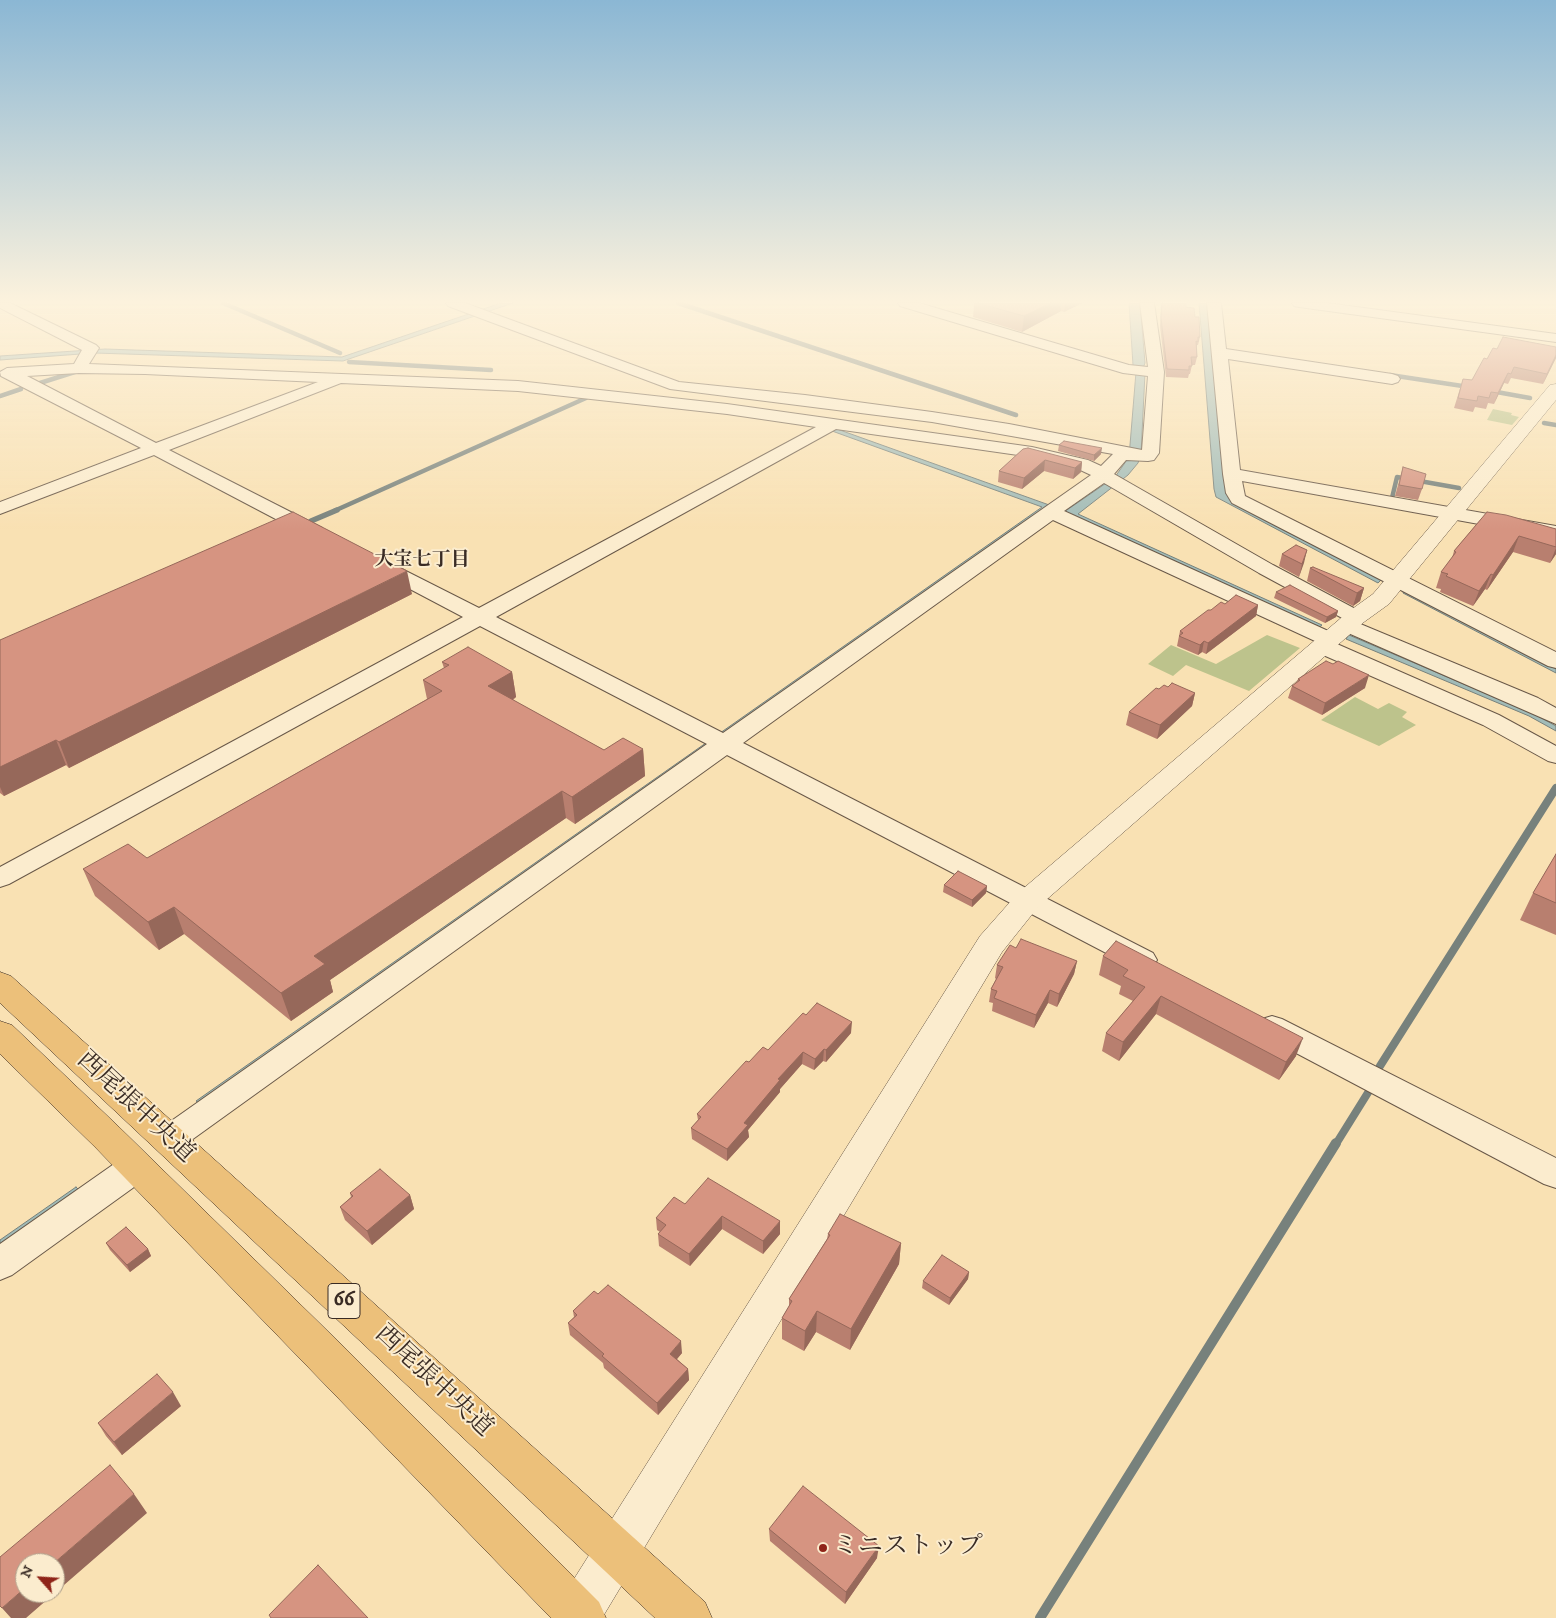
<!DOCTYPE html>
<meta charset="utf-8">
<style>
body{margin:0}
#map{position:relative;width:1556px;height:1618px;overflow:hidden;background:#f9e1b3;font-family:"IM FELL DW Pica",serif}
canvas{display:block}
.north{position:absolute;left:15px;top:1553px;width:50px;height:50px;box-sizing:border-box;background:#fbecce;border:1px solid #ad9f8a;border-radius:50%;rotate:296deg;font-size:14px;font-weight:700;line-height:20px;text-align:center;color:#392b24}
.north::after{content:'';display:block;margin:auto;width:18px;height:22px;background:#8f2418;clip-path:polygon(50% 0,100% 100%,50% 72%,0 100%)}
</style>
<div id="map">
<canvas width="1556" height="1618"></canvas>
<div class="north">N</div>
</div>
<script>
const ctx = document.querySelector('canvas').getContext('2d');
ctx.lineJoin = 'round';
function fill(path, color) { ctx.fillStyle = color; ctx.fill(path, 'evenodd'); }
const poly = rows => new Path2D(rows.map(r => 'M' + r).join(''));
function trace(path, color, width, dash) { ctx.strokeStyle = color; ctx.lineWidth = width; ctx.lineCap = dash ? 'butt' : 'round'; ctx.setLineDash(dash || []); ctx.stroke(path); }
function write(font, color, halo, rows, align = 'center') {
  ctx.font = font + ' "IM FELL DW Pica","Noto Serif JP",serif'; ctx.lineWidth = 4; ctx.setLineDash([]); ctx.textBaseline = 'middle'; ctx.strokeStyle = halo; ctx.fillStyle = color; for (const [text, x, y, turn = 0] of rows) {
    ctx.save(); ctx.translate(x, y); ctx.rotate((+turn || 0) * Math.PI / 180); ctx.textAlign = isNaN(turn) ? turn : align; if (halo) ctx.strokeText(text, 0, 0); ctx.fillText(text, 0, 0); ctx.restore();
  }
}
fill(poly([
 [1493,409,1512,413,1511,415,1519,417,1512,425,1487,420],
 [1267,635,1300,648,1249,691,1186,665,1173,676,1148,664,1171,645,1216,664],
 [1355,697,1378,709,1389,703,1407,712,1402,717,1416,725,1379,746,1321,720]
]), '#bdc38c');
const water = poly([
 [501,303,513,303,343,361,94,353,0,360,0,356,105,349,342,357,501,303],
 [1129,303,1140,303,1145,363,1143,368,1145,373,1141,454,1138,463,1128,475,1078,514,1322,625,1317,629,1064,512,1115,477,1129,457,1136,372,1133,365,1129,303],
 [1199,303,1207,303,1209,316,1226,494,1232,500,1382,579,1378,583,1216,497,1214,489,1199,303],
 [837,429,1052,506,202,1106,196,1101,1042,507,832,431,837,429],
 [1404,590,1556,669,1556,673,1403,593,1404,590],
 [1349,635,1534,714,1556,726,1556,731,1529,716,1346,639,1349,635],
 [76,1187,81,1192,0,1249,0,1240,76,1187]
]);
fill(water, '#a1bbb7');
trace(water, '#77817c', 1);
trace(poly([
 [223,303,340,353],
 [678,303,1016,415],
 [349,362,491,370],
 [1390,375,1469,387],
 [40,383,78,371],
 [1491,391,1530,398],
 [0,396,21,389],
 [1544,423,1556,425],
 [1392,498,1397,477,1459,488],
 [334,511,586,398]
]), '#77817c', 4.5);
trace(poly([
 [311,521,337,510]
]), '#77817c', 5.5);
trace(poly([
 [1380,1066,1556,788],
 [1336,1144,1369,1091]
]), '#77817c', 8);
trace(poly([
 [1040,1618,1336,1143]
]), '#77817c', 10);
const minor = poly([
 [0,303,10,303,96,345,99,348,89,364,518,381,727,404,1032,447,1088,460,1101,466,1113,454,932,422,670,389,448,306,446,303,465,303,679,382,805,395,932,412,1009,424,1142,450,1148,376,1123,373,900,306,898,303,919,303,1129,365,1148,367,1140,303,1154,303,1164,372,1159,453,1154,460,1148,461,1126,460,1114,474,1273,565,1363,613,1366,617,1363,621,1358,623,1538,698,1556,708,1556,724,1339,629,1335,625,1339,621,1344,619,1259,573,1104,483,1064,511,1337,635,1340,640,1337,644,1499,715,1556,746,1556,763,1548,761,1483,725,1314,651,1311,646,1315,641,1053,520,743,743,1153,953,1157,960,1153,967,1143,970,1133,967,727,755,179,1149,168,1153,157,1149,152,1140,157,1131,707,744,480,626,9,884,0,887,0,867,463,617,372,569,369,565,372,561,379,559,386,561,479,608,816,427,727,414,518,391,341,383,169,450,322,528,325,532,322,536,315,538,308,536,154,455,0,514,0,502,141,448,1,376,0,372,7,368,74,364,82,350,0,308,0,303],
 [79,373,145,374,318,382,156,443,27,376,79,373],
 [836,429,1032,457,1076,468,1091,475,723,733,496,617,836,429],
 [1207,303,1221,303,1226,349,1392,374,1398,376,1400,379,1398,382,1392,384,1228,359,1240,470,1556,526,1556,538,1242,481,1245,496,1556,652,1556,668,1548,666,1232,503,1226,493,1223,474,1207,303],
 [1292,303,1327,303,1556,334,1556,342,1299,307,1294,306,1292,303],
 [1272,1016,1282,1019,1556,1158,1556,1188,1544,1184,1262,1035,1257,1027,1262,1019,1272,1016],
 [136,1153,148,1157,152,1167,148,1177,12,1275,0,1280,0,1244,124,1157,136,1153]
]);
const tertiary = poly([
 [1556,384,1556,400,1389,604,1364,622,1038,907,1002,952,602,1618,556,1618,555,1614,562,1598,980,936,1018,893,1348,612,1373,594,1550,385,1556,384]
]);
const primary = poly([
 [0,972,11,976,705,1602,712,1618,655,1618,0,1003,0,972],
 [0,1021,12,1025,119,1127,346,1349,599,1602,606,1618,551,1618,95,1147,0,1054,0,1021]
]);
trace(minor, '#695848', 2);
trace(tertiary, '#695848', 1);
trace(primary, '#392b24', 1);
fill(minor, '#fbecce');
fill(tertiary, '#fbecce');
fill(primary, '#ecc07a');
fill(poly([
 [974,303,1082,303,1064,312,1061,311,1022,332,973,317],
 [1161,303,1186,303,1186,307,1195,317,1200,337,1198,345,1197,345,1196,349,1197,357,1195,365,1192,365,1190,374,1189,374,1188,378,1166,377,1160,326],
 [1556,347,1556,358,1543,384,1511,378,1508,384,1504,383,1494,404,1488,403,1486,409,1475,407,1473,412,1454,408,1463,379,1472,380,1487,359,1497,349],
 [1059,445,1101,454,1094,461,1058,451],
 [1023,449,1082,462,1081,472,1073,479,1044,471,1022,489,998,482,999,471],
 [1403,467,1422,489,1418,500,1395,496],
 [1487,512,1556,529,1556,554,1550,563,1513,552,1487,590,1485,589,1473,606,1440,592,1441,589,1436,588,1441,572,1452,558,1454,551],
 [1307,550,1299,577,1279,566,1282,554],
 [1310,568,1364,588,1360,601,1353,606,1307,581],
 [1276,592,1338,611,1336,617,1325,623,1274,598],
 [412,594,69,768,66,765,4,796,0,793,0,640],
 [1225,604,1258,605,1256,616,1206,654,1202,652,1198,655,1177,646,1180,631,1211,610],
 [442,662,512,672,516,697,513,700,604,750,643,749,645,776,575,824,566,818,330,980,333,992,291,1021,184,934,159,950,95,896,83,869,147,858,427,699,423,680,444,668],
 [1298,679,1365,688,1322,715,1288,698,1292,686,1297,682],
 [1168,687,1195,693,1192,706,1157,739,1126,725,1129,712,1159,689],
 [1556,854,1556,935,1520,920,1533,893],
 [944,885,987,886,986,893,972,907,943,892],
 [1016,948,1077,961,1074,974,1057,1007,1048,1003,1034,1028,992,1011,993,1003,989,1002,991,989,996,979,995,978,997,965],
 [1103,956,1296,1056,1279,1080,1156,1014,1119,1061,1102,1051,1106,1033,1133,1001,1119,994,1121,986,1099,975],
 [851,1033,826,1062,823,1061,814,1070,802,1064,780,1089,780,1092,748,1130,749,1137,727,1161,692,1139,691,1128,698,1120,697,1114,749,1062,768,1050],
 [350,1193,410,1195,414,1209,372,1245,345,1220,340,1207,351,1197],
 [685,1204,780,1234,763,1254,722,1229,690,1266,659,1246,658,1234,660,1232,657,1230,656,1218],
 [828,1234,901,1243,899,1264,850,1350,816,1332,804,1351,782,1339,782,1318,789,1306,789,1299,827,1239],
 [106,1243,148,1249,151,1256,130,1272,110,1250],
 [969,1272,968,1279,949,1305,922,1288,923,1281],
 [573,1311,682,1353,677,1359,688,1369,689,1380,658,1415,604,1368,603,1363,570,1335,568,1323,574,1317],
 [181,1406,122,1455,106,1436,98,1423],
 [769,1529,877,1558,845,1604,770,1541]
]), '#b87f6f');
fill(poly([
 [1051,303,1062,303,1061,311,1022,332,1024,316],
 [1065,303,1082,303,1064,312],
 [1556,355,1556,358,1543,384,1547,374],
 [1508,373,1504,383,1494,404,1498,393],
 [1102,448,1101,454,1094,461,1094,455],
 [1045,460,1044,471,1022,489,1024,478],
 [1082,462,1081,472,1073,479,1075,468],
 [1519,536,1513,552,1487,590,1493,575],
 [1556,548,1556,554,1550,563],
 [1307,550,1304,563,1299,577,1302,564],
 [407,571,412,594,69,768,59,742],
 [1491,574,1485,589,1473,606,1479,591],
 [1364,588,1360,601,1353,606,1357,593],
 [1258,605,1256,616,1206,654,1208,643],
 [1338,611,1336,617,1325,623,1327,617],
 [1204,641,1202,652,1198,655,1200,645],
 [512,672,516,697,492,712,488,686],
 [1369,675,1365,688,1322,715,1325,703],
 [1195,693,1192,706,1157,739,1160,725],
 [56,740,66,765,4,796,0,787,0,767],
 [643,749,645,776,575,824,572,797],
 [562,791,566,818,330,980,333,992,291,1021,281,993,314,956],
 [987,886,986,893,972,907,972,900],
 [174,907,184,934,159,950,148,922],
 [1077,961,1074,974,1057,1007,1059,994],
 [1050,990,1048,1003,1034,1028,1036,1015],
 [1161,996,1156,1014,1119,1061,1123,1042],
 [852,1022,851,1033,826,1062,826,1050],
 [1303,1038,1296,1056,1279,1080,1286,1062],
 [824,1049,823,1061,814,1070,815,1059],
 [803,1052,802,1064,780,1089,780,1092,748,1130,749,1137,727,1161,727,1149,744,1123,778,1079],
 [410,1195,414,1209,372,1245,367,1231],
 [722,1216,722,1229,690,1266,689,1254],
 [780,1221,780,1234,763,1254,763,1241],
 [901,1243,899,1264,850,1350,851,1329],
 [148,1249,151,1256,130,1272,127,1265],
 [969,1272,968,1279,949,1305,950,1298],
 [817,1311,816,1332,804,1351,805,1331],
 [681,1341,682,1353,671,1366,670,1354],
 [688,1369,689,1380,658,1415,657,1403],
 [173,1392,181,1406,122,1455,114,1442],
 [134,1494,147,1513,26,1618,11,1618,2,1608,25,1588,25,1593,55,1593,55,1563,54,1563],
 [879,1546,877,1558,845,1604,846,1592]
]), '#96685a');
const building = poly([
 [977,303,1051,303,1024,316,977,303],
 [1162,303,1186,303,1186,307,1194,308,1195,317,1199,317,1200,337,1198,337,1198,342,1196,341,1197,357,1191,357,1192,366,1189,366,1189,370,1167,369,1161,318,1162,303],
 [1503,337,1556,347,1556,355,1547,374,1514,367,1511,374,1508,373,1498,393,1491,392,1489,398,1478,396,1477,401,1458,398,1463,379,1472,380,1484,358,1487,359,1493,348,1497,349,1503,337],
 [1064,441,1102,448,1094,455,1059,445,1064,441],
 [1028,448,1082,462,1075,468,1045,460,1024,478,999,471,1023,449,1028,448],
 [1403,467,1426,474,1422,489,1399,485,1403,467],
 [293,512,407,571,59,742,56,740,0,767,0,640,293,512],
 [1487,512,1506,515,1556,529,1556,547,1519,536,1493,575,1491,574,1479,591,1446,576,1448,574,1441,572,1456,552,1454,551,1487,512],
 [1296,545,1307,550,1302,564,1282,554,1296,545],
 [1313,567,1364,588,1357,593,1310,568,1313,567],
 [1290,585,1338,611,1327,617,1276,592,1290,585],
 [1236,595,1258,605,1208,643,1204,641,1200,645,1179,636,1183,633,1180,631,1208,610,1211,610,1221,602,1225,604,1236,595],
 [468,647,512,672,488,686,604,750,623,738,643,749,572,797,562,791,314,956,325,964,281,993,174,907,148,922,83,869,128,844,147,858,442,691,423,680,449,665,442,662,468,647],
 [1326,661,1333,664,1338,661,1369,675,1325,703,1292,686,1300,680,1298,679,1326,661],
 [1172,683,1195,693,1160,725,1129,712,1156,688,1159,689,1164,685,1168,687,1172,683],
 [1556,854,1556,903,1533,893,1556,854],
 [958,871,987,886,972,900,944,885,958,871],
 [1021,939,1077,961,1059,994,1050,990,1036,1015,994,998,997,991,991,989,1003,967,997,965,1010,945,1016,948,1021,939],
 [1116,941,1303,1038,1286,1062,1161,996,1123,1042,1106,1033,1145,987,1123,976,1128,970,1103,956,1116,941],
 [817,1003,852,1022,826,1050,824,1049,815,1059,803,1052,778,1079,780,1080,744,1123,748,1125,727,1149,691,1128,701,1117,697,1114,746,1061,749,1062,763,1047,768,1050,803,1013,806,1015,817,1003],
 [380,1169,410,1195,367,1231,340,1207,353,1196,350,1193,380,1169],
 [708,1178,780,1221,763,1241,722,1216,689,1254,658,1234,666,1225,656,1218,674,1197,685,1204,708,1178],
 [840,1214,901,1243,851,1329,817,1311,805,1331,782,1318,792,1301,789,1299,830,1235,828,1234,840,1214],
 [126,1227,148,1249,127,1265,106,1243,126,1227],
 [942,1255,969,1272,950,1298,923,1281,942,1255],
 [608,1285,681,1341,670,1354,688,1369,657,1403,602,1356,604,1354,568,1323,577,1315,573,1311,594,1291,598,1294,608,1285],
 [157,1374,173,1392,114,1442,98,1423,157,1374],
 [110,1465,134,1494,54,1563,25,1563,25,1588,2,1608,0,1606,0,1557,110,1465],
 [803,1486,879,1546,846,1592,769,1529,803,1486],
 [318,1565,368,1618,271,1618,269,1615,318,1565]
]);
fill(building, '#d69481');
trace(building, '#96685a', 1);
const sky = ctx.createLinearGradient(0, 0, 0, 529);
sky.addColorStop(0, '#8bb7d4');
sky.addColorStop(0.57, '#fcf2dd');
sky.addColorStop(1, '#fcf2dd00');
ctx.fillStyle = sky;
ctx.fillRect(0, 0, 1556, 529);
for (const [x, y, r, color] of [
 [823,1548,5,"#8f2418"]
]) { const dot = new Path2D(); dot.arc(x, y, r, 0, 2 * Math.PI); ctx.fillStyle = color; ctx.fill(dot); trace(dot, '#fbecce', 2); }
write('bold 19px', '#392b24', '#fbecce', [
 ["大宝七丁目",422,561]
]);
for (const [x, y, w] of [
 [344,1301,32]
]) { const box = new Path2D(); box.roundRect(x - w / 2, y - 17.5, w, 35, 4); ctx.fillStyle = '#fbecce'; ctx.fill(box); trace(box, '#392b24', 1); }
write('bold 20px', '#392b24', null, [
 ["66",344,1301]
]);
write('25px', '#392b24', '#fbecce', [
 ["西尾張中央道",135,1108,43],
 ["西尾張中央道",433,1382,43]
]);
write('25px', '#392b24', '#fbecce', [
 ["ミニストップ",833,1548]
], 'left');
</script>
